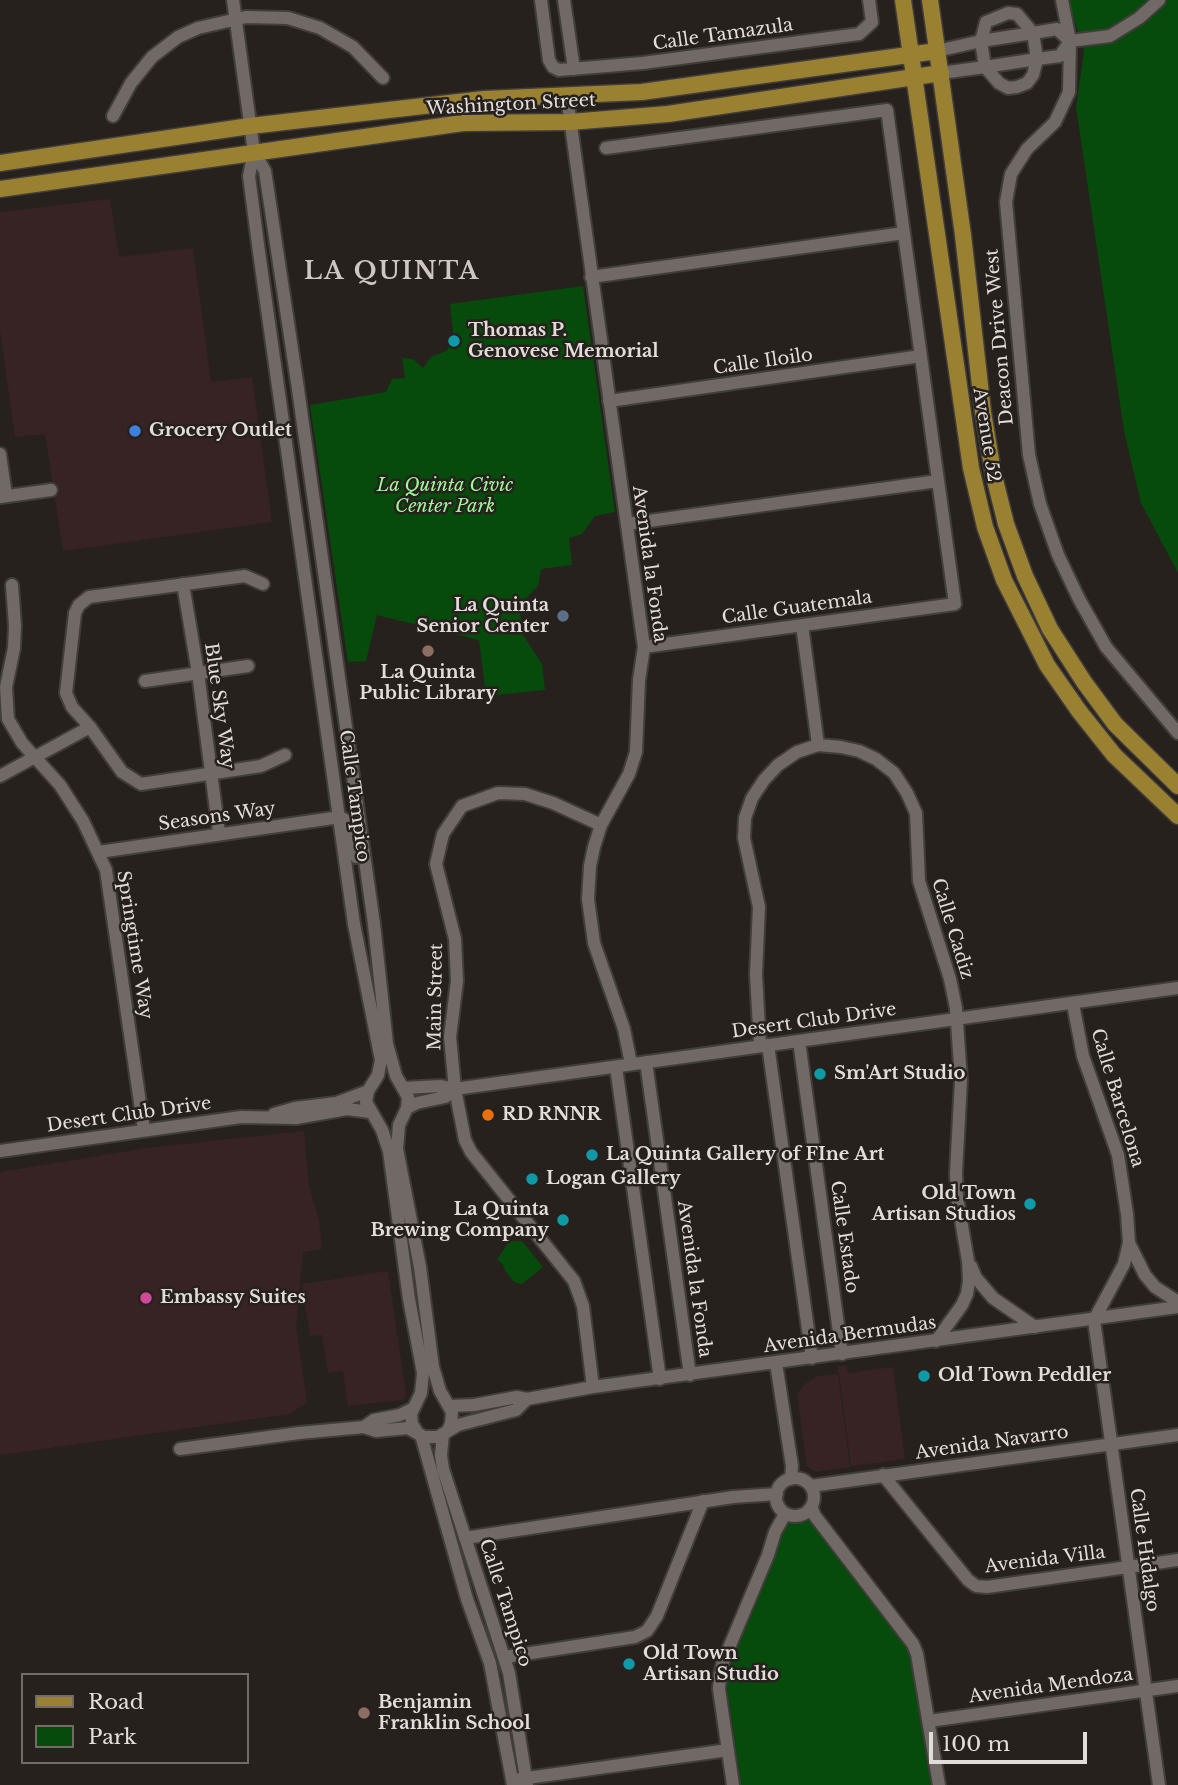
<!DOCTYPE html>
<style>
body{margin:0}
#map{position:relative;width:1178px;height:1785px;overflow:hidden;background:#27211d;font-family:"Libre Baskerville",serif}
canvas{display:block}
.legend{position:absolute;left:21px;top:1673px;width:228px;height:91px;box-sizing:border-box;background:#27211d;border:2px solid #716c69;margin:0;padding:9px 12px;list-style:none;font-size:21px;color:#e1dddb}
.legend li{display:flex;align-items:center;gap:14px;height:35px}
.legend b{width:35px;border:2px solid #716c69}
.scale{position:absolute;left:929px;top:1732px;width:158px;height:32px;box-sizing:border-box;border:4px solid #e1dddb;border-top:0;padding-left:9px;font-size:21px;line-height:24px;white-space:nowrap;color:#e1dddb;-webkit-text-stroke:5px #27211d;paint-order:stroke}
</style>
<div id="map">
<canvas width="1178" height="1785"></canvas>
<ul class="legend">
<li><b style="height:9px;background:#9a8131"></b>Road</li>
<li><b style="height:19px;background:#064a0c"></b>Park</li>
</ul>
<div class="scale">100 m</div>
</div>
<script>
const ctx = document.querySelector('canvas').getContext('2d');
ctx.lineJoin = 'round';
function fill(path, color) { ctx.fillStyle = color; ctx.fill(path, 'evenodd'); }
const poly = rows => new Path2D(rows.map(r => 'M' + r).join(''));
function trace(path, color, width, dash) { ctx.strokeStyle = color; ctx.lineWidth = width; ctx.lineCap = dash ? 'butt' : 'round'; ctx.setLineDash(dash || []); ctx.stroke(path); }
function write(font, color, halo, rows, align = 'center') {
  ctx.font = font + ' "Libre Baskerville",serif'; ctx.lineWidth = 5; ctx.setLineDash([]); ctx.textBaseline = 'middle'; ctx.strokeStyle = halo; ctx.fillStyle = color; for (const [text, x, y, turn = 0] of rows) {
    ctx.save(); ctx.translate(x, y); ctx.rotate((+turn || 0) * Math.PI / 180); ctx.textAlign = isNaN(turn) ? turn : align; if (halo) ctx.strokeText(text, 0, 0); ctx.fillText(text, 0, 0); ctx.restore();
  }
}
fill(poly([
 [110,199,119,257,193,248,211,382,252,377,272,522,63,551,45,434,15,437,0,330,0,212],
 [304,1131,309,1186,319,1221,322,1249,303,1252,296,1327,307,1403,289,1414,0,1455,0,1172,147,1148],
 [388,1271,406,1394,402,1400,348,1406,343,1371,328,1373,322,1335,310,1336,302,1284],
 [846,1365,848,1373,893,1367,905,1459,851,1466,838,1366],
 [838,1374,850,1467,816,1472,807,1466,797,1395,805,1384,817,1376]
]), '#372323');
fill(poly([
 [1068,0,1178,0,1178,573,1141,503,1124,431,1076,107,1084,51],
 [583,286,615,512,595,516,582,534,569,538,572,565,541,569,538,586,519,605,523,635,542,664,545,690,486,696,479,640,377,615,366,661,348,662,310,405,386,392,392,379,405,378,402,358,413,359,423,368,431,357,448,350,448,343,454,341,450,304],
 [509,1241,522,1241,543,1267,522,1284,514,1282,506,1272,502,1263,497,1260],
 [810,1518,911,1651,933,1785,741,1785,727,1687,727,1674,781,1538,784,1523,795,1524]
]), '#064a0c');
const minor = poly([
 [233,0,254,152,249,176,259,252,354,924,381,1060,378,1075,368,1091,366,1102,382,1130,389,1151,409,1299,423,1373,421,1393,411,1414,412,1424,417,1432],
 [541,0,549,60,553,67,559,70,643,63,859,34,872,22,869,0],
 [564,0,574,69],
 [1062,0,1070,41,1069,92,1055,122,1027,149,1011,174,1006,202,1029,455,1040,504,1058,555,1079,599,1106,647,1178,733],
 [1033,33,1037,59,985,67,981,41,1033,33],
 [937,51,981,41,986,22,1008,13,1017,14,1033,33,1057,29,1070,41],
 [941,73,985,67,999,83,1008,88,1017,87,1027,83,1033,75,1037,59,1060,56,1070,41,1110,36,1139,18,1159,0],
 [567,97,644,647,639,680,636,752,629,774,601,825,594,847,590,866,588,899,594,943,624,1029,631,1064],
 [113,116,131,83,152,57,178,37,198,28,246,17,288,18,320,28,353,47,383,78],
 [606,148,887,110,955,604,644,647],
 [254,152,265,171,297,382,374,924,387,1044,396,1076,408,1097,407,1108,399,1125,397,1149,420,1267,433,1367,440,1391,452,1412,451,1424,448,1430],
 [591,277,904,233],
 [609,401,921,356],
 [0,454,6,496],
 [0,497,51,490],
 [627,524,938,481],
 [183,584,198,673,219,833],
 [263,584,245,576,89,597,79,605,75,613,66,693,72,707,90,727,122,772,141,784,261,766,285,755],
 [12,585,15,626,14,648,6,687,8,719,22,743,60,785,83,821,106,870,144,1130],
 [802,625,818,745],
 [145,681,248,666],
 [0,776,90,727],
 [99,852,340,817,349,822,356,857],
 [1073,1004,1083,1056,1118,1155,1127,1214,1129,1243,1124,1264,1094,1320,1159,1785],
 [799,1041,842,1354],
 [768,1045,812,1358],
 [760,1046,756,974,759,907,744,838,745,818,752,798,764,780,778,765,797,752,818,745,841,747,859,751,876,759,894,773,907,793,916,813,919,881,950,979,956,1008,961,1080,956,1173,957,1197,968,1261,969,1280,967,1294,962,1305,936,1341],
 [646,1062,690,1375],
 [616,1067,660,1379],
 [404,1088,441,1086,455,1089,1178,988],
 [407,1108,417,1103,445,1097,455,1089],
 [274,1114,295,1108,336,1103,368,1091],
 [0,1151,241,1117,296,1118,347,1109,370,1112],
 [1129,1243,1145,1275,1155,1287,1178,1302],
 [971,1266,976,1278,993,1298,1035,1327],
 [776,1363,792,1466,791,1479],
 [593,1387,583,1306,574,1281,471,1152,465,1140,455,1089,450,1037,457,981,455,939,436,864,443,834,462,806,498,793,525,794,553,803,601,825],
 [449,1406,474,1405,517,1397,527,1399,593,1387,1178,1307],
 [364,1427,374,1420,400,1415,412,1409],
 [443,1434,441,1455,443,1469,509,1673,527,1785],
 [421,1435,467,1599,490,1663,513,1785],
 [180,1449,299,1433,364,1427,376,1431,408,1428,424,1437,438,1437,458,1425,516,1410,527,1399],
 [883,1475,968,1580,976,1586,987,1587,1178,1560],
 '776 1497a19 19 0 1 1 38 0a19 19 0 1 1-38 0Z',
 [811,1486,1178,1435],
 [811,1507,815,1516,913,1644,917,1654,939,1785],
 [465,1538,733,1497,777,1494],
 [505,1657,635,1637,647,1631,657,1616,703,1501],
 [929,1721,1178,1686],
 [520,1779,728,1750],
 [733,1785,719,1689,720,1675,723,1662,768,1555,775,1532,785,1514]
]);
const major = poly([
 [903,0,971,468,985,527,1004,580,1047,665,1079,711,1114,755,1178,816],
 [930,0,963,235,983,412,993,472,1006,524,1025,576,1050,629,1084,682,1115,724,1178,786],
 [0,163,250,126,484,99,642,92,937,51],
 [0,189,463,123,570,122,668,114,941,73]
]);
trace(minor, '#413d3a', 16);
trace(major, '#413d3a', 19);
trace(minor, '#706965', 12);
trace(major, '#9a8131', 16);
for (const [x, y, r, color] of [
 [454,341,7,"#0f9aa8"],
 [135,431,7,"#3f7fe0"],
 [563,616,7,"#5c6f8a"],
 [428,651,7,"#8d6e63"],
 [820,1074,7,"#0f9aa8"],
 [488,1115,7,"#e8710a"],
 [592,1155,7,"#0f9aa8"],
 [532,1179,7,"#0f9aa8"],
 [1030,1204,7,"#0f9aa8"],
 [563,1220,7,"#0f9aa8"],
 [146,1298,7,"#d1479c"],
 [924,1376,7,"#0f9aa8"],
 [629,1664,7,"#0f9aa8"],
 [364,1713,7,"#8d6e63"]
]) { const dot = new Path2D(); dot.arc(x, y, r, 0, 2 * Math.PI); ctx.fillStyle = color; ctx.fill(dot); trace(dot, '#27211d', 2.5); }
write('18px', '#e1dddb', '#27211d', [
 ["Calle Tamazula",723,35,-8],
 ["Washington Street",511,105,-3],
 ["Deacon Drive West",1000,337,-95],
 ["Calle Iloilo",763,362,-8],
 ["Avenue 52",986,435,81],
 ["Avenida la Fonda",649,564,82],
 ["Calle Guatemala",797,608,-8],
 ["Blue Sky Way",219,706,82],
 ["Calle Tampico",354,796,82],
 ["Seasons Way",217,817,-8],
 ["Calle Cadiz",952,929,73],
 ["Springtime Way",134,945,81],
 ["Main Street",436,997,-89],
 ["Desert Club Drive",814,1021,-8],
 ["Calle Barcelona",1117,1098,73],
 ["Desert Club Drive",129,1115,-8],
 ["Calle Estado",844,1237,82],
 ["Avenida la Fonda",694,1279,82],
 ["Avenida Bermudas",850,1335,-8],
 ["Avenida Navarro",992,1443,-8],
 ["Calle Hidalgo",1144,1550,82],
 ["Avenida Villa",1045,1560,-7],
 ["Calle Tampico",505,1603,72],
 ["Avenida Mendoza",1051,1686,-8]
]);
write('bold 18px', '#e1dddb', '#27211d', [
 ["Thomas P.",468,331],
 ["Genovese Memorial",468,352],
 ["Grocery Outlet",149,431],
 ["La Quinta",549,606,"right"],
 ["Senior Center",549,627,"right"],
 ["La Quinta",428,673,"center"],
 ["Public Library",428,694,"center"],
 ["Sm'Art Studio",834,1074],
 ["RD RNNR",502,1115],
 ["La Quinta Gallery of FIne Art",606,1155],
 ["Logan Gallery",546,1179],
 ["Old Town",1016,1194,"right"],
 ["Artisan Studios",1016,1215,"right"],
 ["La Quinta",549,1210,"right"],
 ["Brewing Company",549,1231,"right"],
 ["Embassy Suites",160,1298],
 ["Old Town Peddler",938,1376],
 ["Old Town",643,1654],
 ["Artisan Studio",643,1675],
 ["Benjamin",378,1703],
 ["Franklin School",378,1724]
], 'left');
write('italic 18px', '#9ef89b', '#27211d', [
 ["La Quinta Civic",445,486],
 ["Center Park",445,507]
]);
ctx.letterSpacing = '2px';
write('bold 24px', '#cec6c1', '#27211d', [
 ["LA QUINTA",392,272]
]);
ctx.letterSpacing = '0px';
</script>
